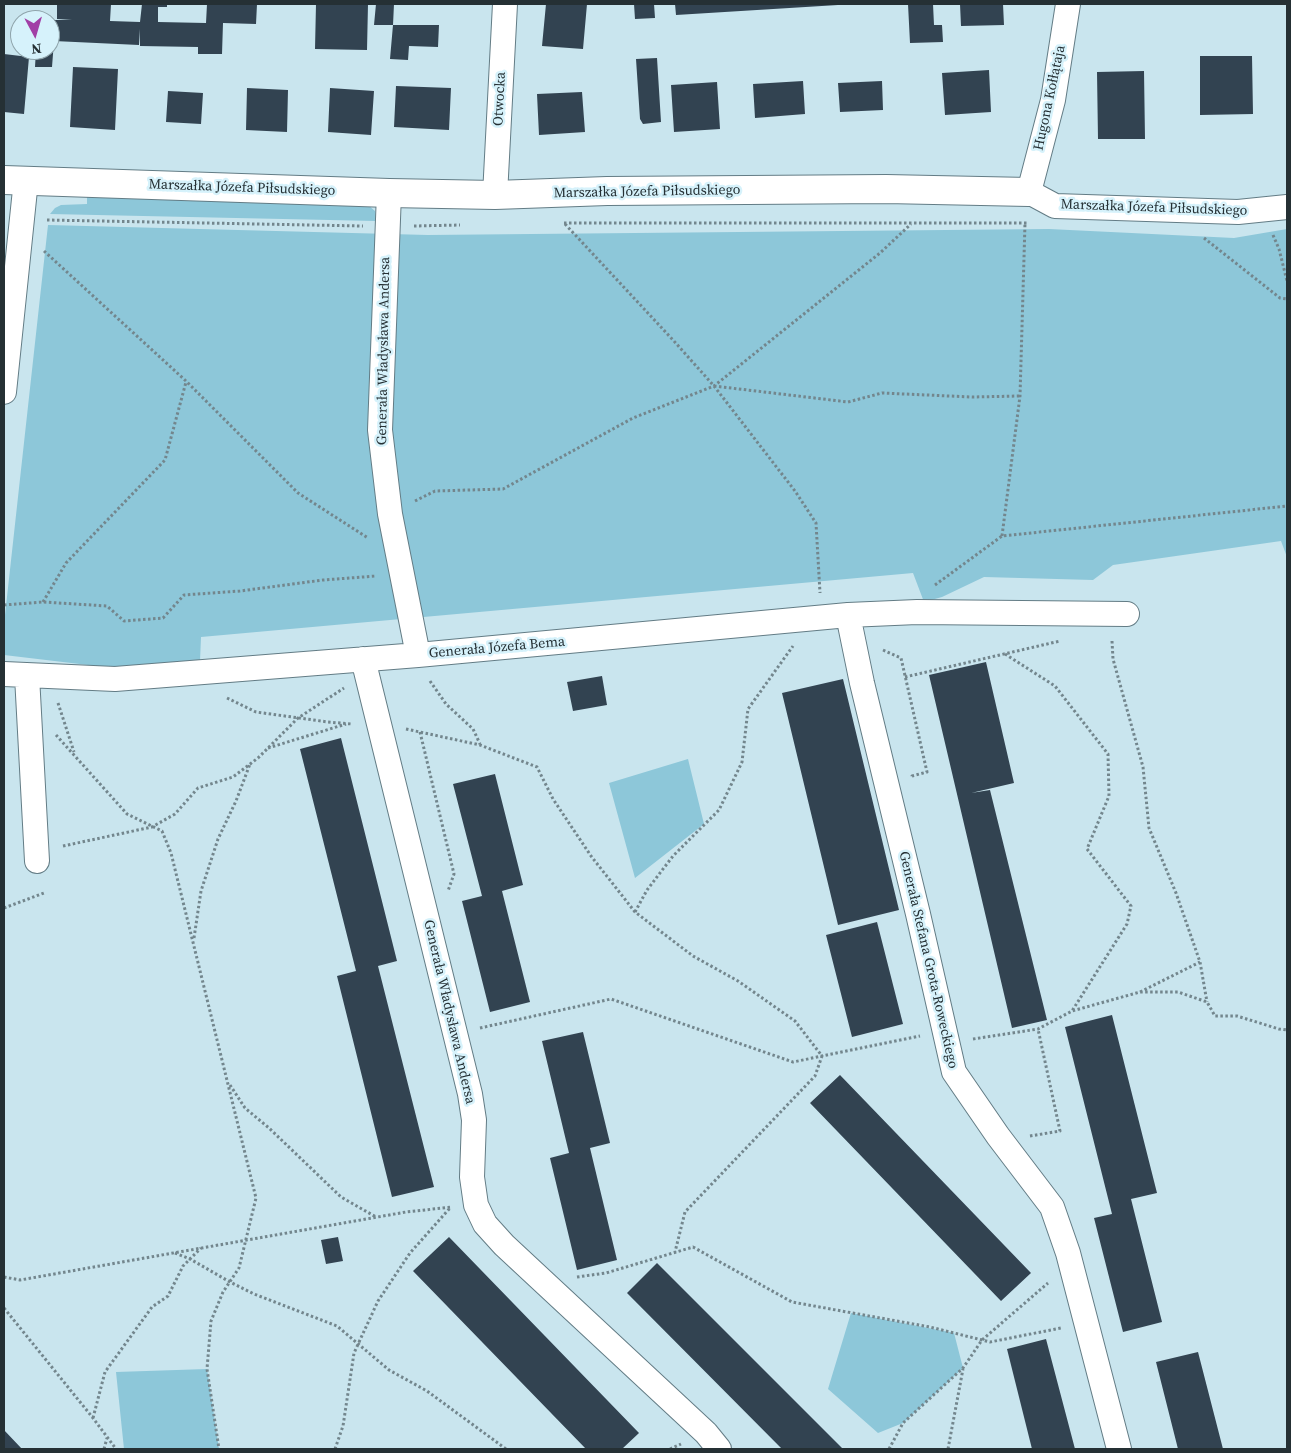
<!DOCTYPE html>
<meta charset="utf-8">
<style>
body{margin:0}
#map{position:relative;width:1291px;height:1453px;overflow:hidden;background:#c9e5ee;font-family:"Source Serif 4",serif}
canvas{display:block}
.frame{position:absolute;inset:0;border:5px solid #253034;pointer-events:none}
.north{position:absolute;left:10px;top:10px;width:50px;height:50px;box-sizing:border-box;background:#d6f2fb;border:1px solid #8fa4ab;border-radius:50%;rotate:174deg;font-size:14px;font-weight:700;line-height:20px;text-align:center;color:#253034}
.north::after{content:'';display:block;margin:auto;width:18px;height:22px;background:#a13fa6;clip-path:polygon(50% 0,100% 100%,50% 72%,0 100%)}
</style>
<div id="map">
<canvas width="1291" height="1453"></canvas>
<div class="frame"></div>
<div class="north">N</div>
</div>
<script>
const ctx = document.querySelector('canvas').getContext('2d');
ctx.lineJoin = 'round';
function fill(path, color) { ctx.fillStyle = color; ctx.fill(path, 'evenodd'); }
const poly = rows => new Path2D(rows.map(r => 'M' + r).join(''));
function trace(path, color, width, dash) { ctx.strokeStyle = color; ctx.lineWidth = width; ctx.lineCap = dash ? 'butt' : 'round'; ctx.setLineDash(dash || []); ctx.stroke(path); }
function write(font, color, halo, rows, align = 'center') {
  ctx.font = font + ' "Source Serif 4",serif'; ctx.lineWidth = 5; ctx.setLineDash([]); ctx.textBaseline = 'middle'; ctx.strokeStyle = halo; ctx.fillStyle = color; for (const [text, x, y, turn = 0] of rows) {
    ctx.save(); ctx.translate(x, y); ctx.rotate((+turn || 0) * Math.PI / 180); ctx.textAlign = isNaN(turn) ? turn : align; if (halo) ctx.strokeText(text, 0, 0); ctx.fillText(text, 0, 0); ctx.restore();
  }
}
fill(poly([
 [87,196,368,205,375,211,376,221,50,214,55,208,61,205,87,204],
 [48,225,428,235,1049,229,1234,238,1287,229,1287,557,1281,541,1113,565,1093,580,984,577,942,597,924,602,913,573,201,637,200,661,105,667,4,655,4,624],
 [688,759,704,824,635,878,609,783],
 [851,1313,954,1333,963,1368,903,1423,878,1433,828,1389],
 [207,1369,219,1449,124,1449,116,1372]
]), '#8dc7d9');
fill(poly([
 [57,4,111,4,110,21,140,22,142,4,167,4,167,7,158,7,158,22,206,23,207,4,257,4,256,24,223,23,222,54,198,54,198,47,140,46,140,29,139,45,54,41,52,67,35,67,36,50,50,50,50,20,72,20,57,19],
 [316,4,368,4,367,50,315,49],
 [376,4,394,4,393,25,374,25],
 [546,4,587,4,583,49,542,46],
 [634,4,654,4,655,18,635,19],
 [675,4,838,4,838,5,676,15],
 [908,4,933,4,934,25,942,25,943,42,910,43],
 [960,4,1003,4,1004,25,961,26],
 [393,25,439,25,438,47,409,46,408,60,390,59],
 [4,54,29,57,24,114,4,112],
 [1200,56,1252,56,1253,114,1200,115],
 [657,58,661,122,643,124,640,119,636,59],
 [73,67,118,69,115,130,70,127],
 [989,70,991,112,945,115,942,73],
 [1144,71,1145,139,1098,139,1097,72],
 [803,81,805,114,755,118,753,84],
 [882,81,883,110,840,112,838,83],
 [717,82,720,129,674,132,671,85],
 [396,86,451,88,449,130,394,127],
 [247,88,288,90,287,132,246,130],
 [330,88,374,91,371,135,328,132],
 [168,91,203,93,201,124,166,122],
 [582,92,585,132,539,135,537,94],
 [986,662,1014,783,971,793,990,790,1047,1020,1012,1028,929,675],
 [602,676,607,705,573,711,567,682],
 [843,679,899,910,838,925,782,693],
 [341,738,397,961,378,966,434,1187,392,1197,337,976,356,971,300,749],
 [495,774,523,885,502,891,530,1002,490,1012,462,901,482,896,453,784],
 [877,922,903,1024,852,1037,826,935],
 [1112,1015,1157,1193,1131,1199,1162,1322,1123,1332,1094,1218,1112,1214,1065,1027],
 [583,1032,610,1143,590,1148,617,1260,577,1270,550,1158,569,1153,542,1041],
 [840,1075,1031,1273,1001,1301,810,1103],
 [338,1237,343,1261,326,1264,321,1240],
 [449,1237,639,1433,622,1449,586,1449,413,1271],
 [657,1263,843,1449,782,1449,627,1293],
 [1046,1339,1075,1449,1032,1449,1007,1349],
 [1198,1352,1223,1449,1178,1449,1156,1362],
 [4,1430,22,1449,4,1449]
]), '#324351');
const street = poly([
 [1068,4,1053,100,1029,192,1055,206,1238,212,1287,207],
 [389,193,380,430,390,514,418,655],
 [495,195,505,4],
 [4,392,26,180],
 [848,615,862,683,918,914,954,1072,998,1136,1052,1207,1068,1253,1119,1449],
 [363,659,470,1094,474,1120,472,1177,476,1205,485,1224,504,1245,706,1433,719,1449],
 [4,674,115,679,418,655,848,615,917,612,1127,614],
 [27,676,37,861]
]);
const secondary = poly([
 [4,180,389,193,495,195,607,191,886,189,1029,192]
]);
trace(street, '#637c85', 26);
trace(secondary, '#637c85', 30);
trace(poly([
 [47,220,363,226],
 [564,223,1028,223],
 [565,224,673,340,714,386,795,491,816,523,820,593],
 [414,226,460,225],
 [1273,235,1279,249,1287,281],
 [1204,238,1280,298,1287,299],
 [44,251,186,381,298,493,368,538],
 [714,386,848,402,882,393,972,397,1020,396],
 [415,501,435,491,503,489,633,418,714,386,880,253,911,224],
 [1002,536,1020,396,1025,223],
 [935,585,1002,536,1287,506],
 [43,602,66,563,165,460,186,382],
 [4,605,43,602,107,606,124,621,163,618,184,595,240,591,323,580,376,576],
 [1112,641,1113,659,1143,767,1149,828,1176,893,1200,962,1207,1002],
 [883,650,901,658,927,772,912,776,912,777],
 [1005,654,1055,686,1108,754,1109,796,1087,849,1131,906,1127,924,1072,1011],
 [905,677,1060,641],
 [430,681,446,704,473,729,480,744],
 [227,698,256,712,328,722,352,724],
 [58,703,74,752],
 [406,729,480,745,537,767,553,799,591,856,635,912,693,956,738,981,795,1021,822,1056,815,1076,685,1212,675,1252],
 [420,732,454,874,448,891],
 [56,735,127,814,162,831,171,853,256,1198,239,1268,223,1292,211,1321,207,1369,219,1449],
 [268,748,346,724],
 [63,846,152,827,175,814,198,788,233,777,258,758,298,718,344,688],
 [4,908,44,893],
 [635,912,647,890,673,856,719,810,742,762,748,709,793,646],
 [194,938,201,891,218,839,236,801,250,764],
 [1140,992,1200,962],
 [480,1028,611,999,793,1062,920,1036],
 [973,1039,1038,1029,1072,1011,1140,992,1178,992,1207,1002,1215,1016,1237,1016,1279,1029,1287,1030],
 [230,1085,245,1108,269,1128,341,1197,376,1217],
 [1030,1136,1060,1131,1038,1029],
 [175,1253,190,1259,230,1282,254,1294,337,1326,389,1370,427,1391,506,1449],
 [4,1277,20,1280,406,1212,452,1207],
 [577,1277,606,1273,693,1247,792,1302,930,1327,990,1342,1061,1328],
 [4,1308,93,1418,116,1449],
 [93,1418,105,1372,152,1307,168,1296,183,1266,201,1248],
 [104,1449,107,1438],
 [335,1449,343,1426,354,1353,378,1301,410,1253,450,1208],
 [670,1449,681,1444],
 [889,1449,903,1423,963,1368,982,1340,1048,1283],
 [948,1449,963,1369]
]), '#73868d', 3, [2.5, 2.5]);
trace(street, '#fff', 24);
trace(secondary, '#fff', 28);
write('14px', '#253034', '#d6f2fb', [
 ["Hugona Kołłątaja",1050,98,-78],
 ["Otwocka",500,99,-87],
 ["Marszałka Józefa Piłsudskiego",242,188,2],
 ["Marszałka Józefa Piłsudskiego",647,192,-1],
 ["Marszałka Józefa Piłsudskiego",1154,208,2],
 ["Generała Władysława Andersa",384,351,-89],
 ["Generała Józefa Bema",497,648,-5],
 ["Generała Stefana Grota-Roweckiego",928,960,77],
 ["Generała Władysława Andersa",449,1012,77]
]);
</script>
